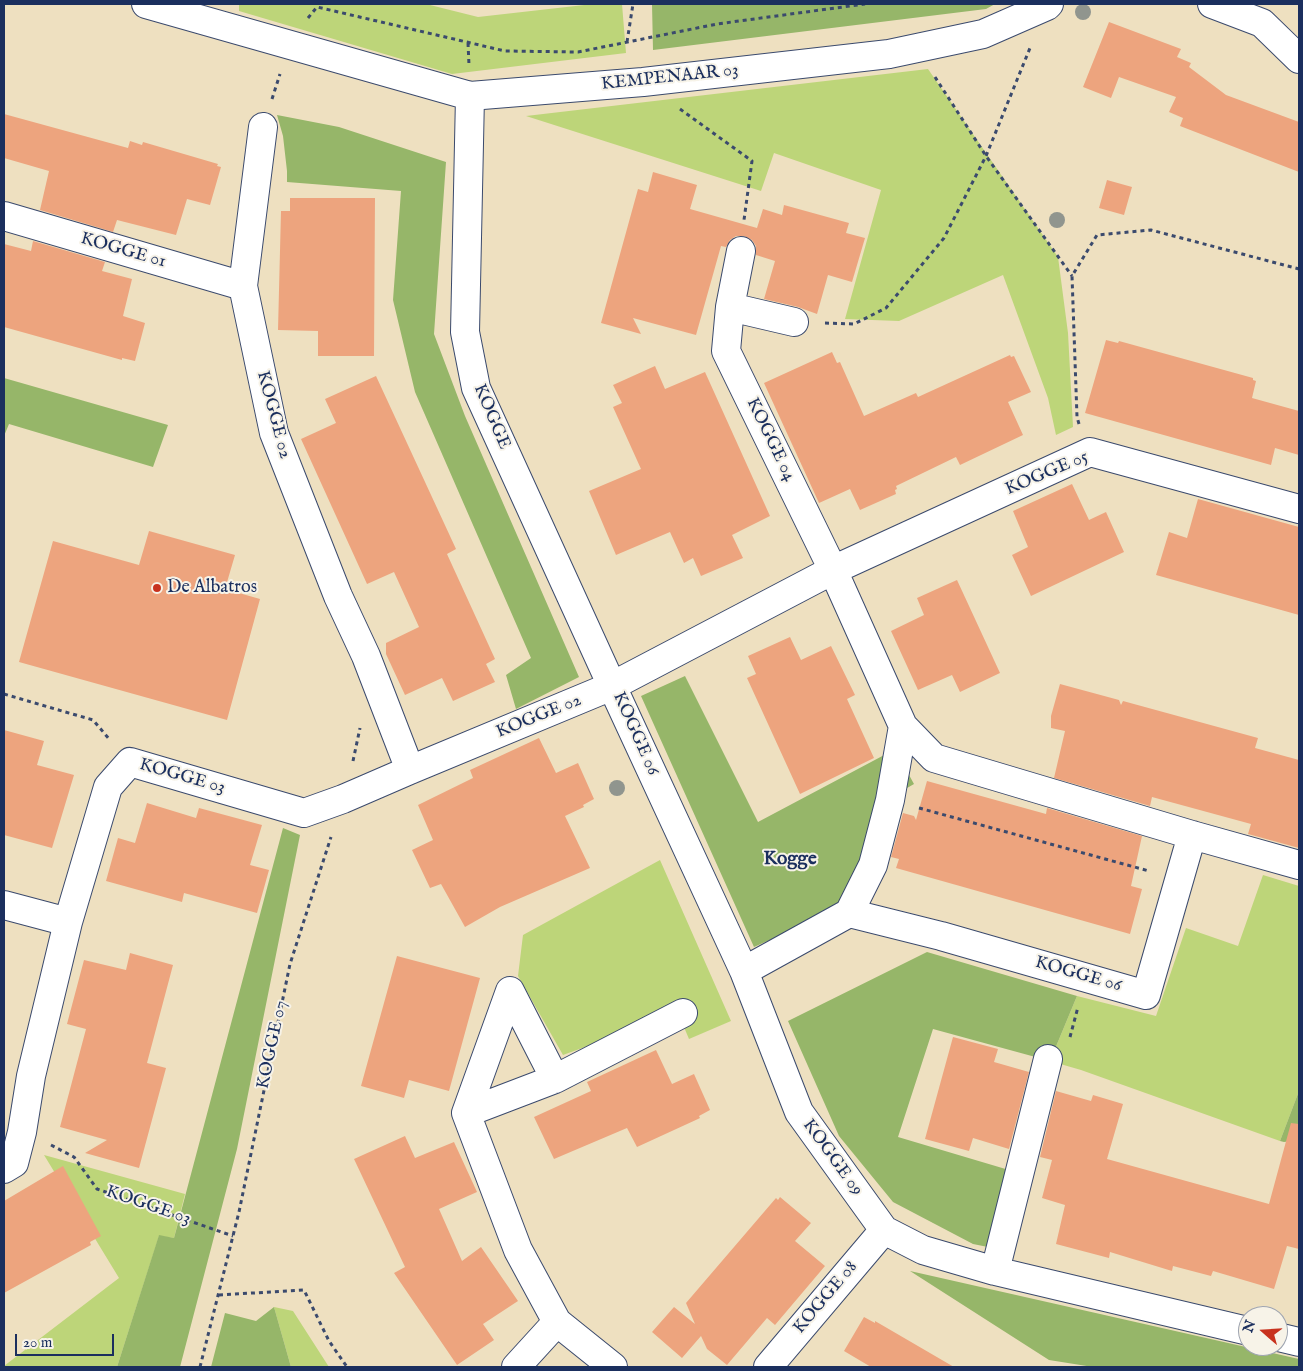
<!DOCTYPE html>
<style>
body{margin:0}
#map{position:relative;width:1303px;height:1371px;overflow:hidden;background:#eee0c0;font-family:"IM FELL English",serif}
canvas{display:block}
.frame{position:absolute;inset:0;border:5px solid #1b2f5e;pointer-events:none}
.north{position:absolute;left:1238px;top:1306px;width:50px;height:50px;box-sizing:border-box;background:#f7f3e8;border:1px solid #9fa5b1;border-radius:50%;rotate:289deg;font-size:14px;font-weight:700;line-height:20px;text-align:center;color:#1b2f5e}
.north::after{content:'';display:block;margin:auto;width:18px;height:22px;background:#c8321e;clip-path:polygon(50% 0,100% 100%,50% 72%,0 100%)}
.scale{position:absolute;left:15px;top:1334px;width:99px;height:22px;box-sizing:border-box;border:2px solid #1b2f5e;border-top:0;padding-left:6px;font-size:15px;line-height:18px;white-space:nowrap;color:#1b2f5e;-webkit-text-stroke:4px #f7f3e8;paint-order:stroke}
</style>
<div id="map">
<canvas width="1303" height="1371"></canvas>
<div class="frame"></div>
<div class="north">N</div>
<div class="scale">20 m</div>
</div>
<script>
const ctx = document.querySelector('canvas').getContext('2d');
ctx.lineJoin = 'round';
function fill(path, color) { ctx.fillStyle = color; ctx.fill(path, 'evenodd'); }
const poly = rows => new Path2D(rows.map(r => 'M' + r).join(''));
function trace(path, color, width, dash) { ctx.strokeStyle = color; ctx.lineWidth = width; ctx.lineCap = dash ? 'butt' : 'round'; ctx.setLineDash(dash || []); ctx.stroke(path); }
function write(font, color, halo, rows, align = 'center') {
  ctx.font = font + ' "IM FELL English",serif'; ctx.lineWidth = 4; ctx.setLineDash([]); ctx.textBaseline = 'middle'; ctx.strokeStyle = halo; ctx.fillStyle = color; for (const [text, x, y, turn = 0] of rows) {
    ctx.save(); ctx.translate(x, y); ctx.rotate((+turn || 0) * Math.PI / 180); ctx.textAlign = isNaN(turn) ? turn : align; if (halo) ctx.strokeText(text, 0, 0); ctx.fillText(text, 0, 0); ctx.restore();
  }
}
fill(poly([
 [239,4,426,4,478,17,593,4,622,4,626,53,452,74,239,11],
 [928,69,1058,257,1068,333,1073,427,1056,435,1048,398,1003,275,899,321,845,319,881,190,774,153,761,191,526,116],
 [660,860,731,1021,689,1039,678,1013,563,1055,518,976,523,935],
 [1263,875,1299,886,1299,1091,1280,1141,1081,1070,1050,1061,1077,996,1156,1016,1186,928,1238,946],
 [44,1155,185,1194,174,1238,159,1236,117,1367,4,1367,4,1366,119,1278],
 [274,1307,293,1311,329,1367,291,1367]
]), '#bdd579');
fill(poly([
 [652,4,995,4,986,9,653,50],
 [277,115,339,127,446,162,434,334,465,416,579,677,516,709,506,675,531,658,415,392,393,300,401,191,287,182,287,171,283,136],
 [4,378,168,425,153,467,9,424,4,436],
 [685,676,758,822,888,753,898,755,914,784,874,807,850,904,754,947,641,696],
 [283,828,300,835,237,1149,180,1367,117,1367,159,1235,174,1238],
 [927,952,1077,996,1050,1061,933,1029,898,1137,1019,1173,998,1249,973,1244,893,1202,839,1136,788,1021],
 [1299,1091,1299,1140,1284,1142,1280,1141],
 [910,1271,1299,1359,1299,1367,1093,1367,1049,1360],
 [274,1307,291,1367,211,1367,225,1313,256,1321]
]), '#96b669');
fill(poly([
 [1109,22,1181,49,1177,57,1191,63,1189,67,1226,95,1299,122,1299,172,1180,126,1183,118,1169,112,1176,97,1119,77,1111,98,1083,87],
 [4,114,128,148,130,141,142,145,143,142,218,164,217,166,221,167,210,205,187,199,176,235,117,220,113,232,40,210,49,171,4,158],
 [653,172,697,185,690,209,757,228,763,209,782,215,784,205,849,223,846,233,865,238,852,282,828,275,817,314,798,307,764,299,775,261,756,255,756,246,752,240,744,236,736,236,730,240,726,247,721,246,696,335,633,318,641,334,601,323,638,189,648,192],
 [1107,180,1132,187,1124,215,1099,208],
 [290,198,375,198,374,356,318,356,318,331,278,330,281,211,290,211],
 [33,241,105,262,102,271,132,279,123,316,145,323,135,361,122,358,122,360,4,327,4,244,31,251],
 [1106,340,1118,343,1119,341,1253,378,1253,380,1256,381,1252,398,1299,411,1299,455,1275,448,1271,465,1085,413],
 [832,352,837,363,840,362,864,416,916,393,918,397,1010,355,1011,357,1014,356,1031,392,1008,402,1023,435,960,465,956,457,896,486,897,489,895,490,896,494,860,510,850,489,819,503,764,383],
 [655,366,665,389,705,372,770,516,732,535,743,558,701,576,693,558,684,563,670,532,616,555,589,491,641,469,613,407,622,403,613,385],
 [376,376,456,549,447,554,495,659,486,664,495,682,453,701,442,678,405,695,386,654,386,643,419,627,394,572,367,584,301,439,336,423,325,399],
 [1072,484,1089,520,1106,512,1124,552,1031,596,1012,555,1028,547,1013,511],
 [1198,499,1299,527,1299,615,1156,575,1169,532,1187,538],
 [149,531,235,555,225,589,260,599,227,720,19,662,53,541,139,565],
 [957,580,1000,673,960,692,952,675,918,690,891,631,924,615,917,598],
 [790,637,801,660,831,646,855,695,847,699,874,758,800,794,747,678,756,674,748,656],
 [1060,684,1119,700,1121,705,1123,701,1258,738,1255,748,1299,760,1299,848,1248,834,1251,824,1152,797,1150,806,1054,778,1065,731,1051,728,1051,716],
 [4,730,44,741,37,765,74,775,52,848,4,835],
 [539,738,556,773,578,763,594,799,583,805,584,807,565,816,590,868,500,907,465,927,441,884,430,888,412,850,433,840,418,805,473,778,470,770],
 [927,781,1046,814,1047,808,1142,836,1131,886,1142,889,1130,934,896,868,899,859,891,857,903,813,914,816,916,820],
 [147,803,196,818,199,808,262,825,250,865,269,870,257,913,184,893,182,902,106,881,118,838,135,843],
 [130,953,173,965,147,1063,166,1068,139,1168,85,1153,107,1140,60,1127,86,1029,67,1024,84,960,126,970],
 [397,956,480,978,449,1091,409,1080,404,1098,361,1086],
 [953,1037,998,1049,994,1062,1029,1072,1009,1149,973,1138,969,1151,925,1139],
 [656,1050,672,1084,694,1074,710,1110,699,1116,700,1118,698,1119,637,1147,627,1128,554,1159,534,1117,591,1091,587,1082],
 [1056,1091,1091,1101,1093,1095,1123,1104,1107,1159,1269,1204,1291,1123,1299,1124,1299,1249,1287,1246,1274,1289,1213,1271,1211,1276,1173,1266,1172,1271,1110,1252,1109,1258,1056,1244,1065,1205,1042,1198,1052,1160,1040,1157],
 [405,1136,415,1158,454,1142,477,1192,439,1209,462,1261,481,1247,518,1301,483,1324,494,1340,457,1365,394,1273,405,1267,354,1159],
 [63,1166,101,1236,90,1242,91,1245,4,1293,4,1201],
 [780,1197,811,1223,795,1241,825,1266,775,1325,767,1318,727,1365,707,1349,701,1336,682,1358,652,1332,674,1307,695,1324,686,1303,776,1198,778,1200],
 [864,1317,875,1323,875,1321,954,1367,871,1367,844,1351]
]), '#eda47e');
const minor = poly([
 [146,4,470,96,643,82,889,54,983,34,1047,6,1049,4],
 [1212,4,1262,23,1299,59],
 [470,96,465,332,476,388,612,686,744,971,799,1112,884,1230,923,1250,995,1271,1248,1331],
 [263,127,243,286,274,433,338,596,366,656,410,770],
 [4,216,243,286],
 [741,251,730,307,726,351,833,570,1090,452,1299,509],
 [730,307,794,322],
 [903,726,934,758,1192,835,1299,865],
 [4,905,68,922],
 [849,913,941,936,1146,995,1192,835],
 [466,1113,510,991,555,1079],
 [4,1169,14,1163,22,1132,31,1076,68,922,108,787,130,762,304,813,343,799,410,770,612,686,833,570,903,726,890,800,873,865,849,913,744,971],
 [995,1271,1048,1059],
 [1278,1337,1299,1342],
 [516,1367,557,1322],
 [613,1367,557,1322,518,1250,466,1113,555,1079,683,1013],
 [768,1367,884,1230]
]);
trace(minor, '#3b4a6d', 30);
trace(poly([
 [308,18,317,7,505,51,578,52,717,24,865,4],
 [627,42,633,4],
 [468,43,469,65],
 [935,77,986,156,1072,276],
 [272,99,280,74],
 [680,109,752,161,744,220],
 [825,323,854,324,886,308,944,238,986,156,1030,48],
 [1079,424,1077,417,1072,276,1097,235,1151,230,1299,269],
 [4,694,93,720,110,740],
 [353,761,360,728],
 [919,808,1149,871],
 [1070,1037,1078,1007],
 [51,1145,74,1157,97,1189,233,1236],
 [219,1295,304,1290,329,1341,347,1367],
 [200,1367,239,1212,290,964,331,837]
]), '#3b4a6d', 3, [4, 4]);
trace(minor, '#fff', 28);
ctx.fillStyle = '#90958e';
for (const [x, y] of [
 [1083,12],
 [1057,220],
 [617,788]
]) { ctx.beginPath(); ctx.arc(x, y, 8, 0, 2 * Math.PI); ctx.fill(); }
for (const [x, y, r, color] of [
 [157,588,5,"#c8321e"]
]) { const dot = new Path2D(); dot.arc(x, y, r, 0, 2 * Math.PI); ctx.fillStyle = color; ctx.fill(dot); trace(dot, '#f7f3e8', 2); }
write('18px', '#1b2f5e', '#f7f3e8', [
 ["KEMPENAAR 03",670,78,-6],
 ["KOGGE 01",123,251,16],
 ["KOGGE 02",273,415,75],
 ["KOGGE",491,417,67],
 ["KOGGE 04",770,440,64],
 ["KOGGE 05",1047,474,-23],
 ["KOGGE 02",539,717,-22],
 ["KOGGE 06",635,734,66],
 ["KOGGE 03",182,777,16],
 ["KOGGE 06",1078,975,16],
 ["KOGGE 07",273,1045,-78],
 ["KOGGE 09",832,1158,54],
 ["KOGGE 03",148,1206,19],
 ["KOGGE 08",826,1298,-50]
]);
write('18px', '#1b2f5e', '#f7f3e8', [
 ["De Albatros",167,588]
], 'left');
write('bold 19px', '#1b2f5e', '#f7f3e8', [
 ["Kogge",790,860]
]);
</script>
